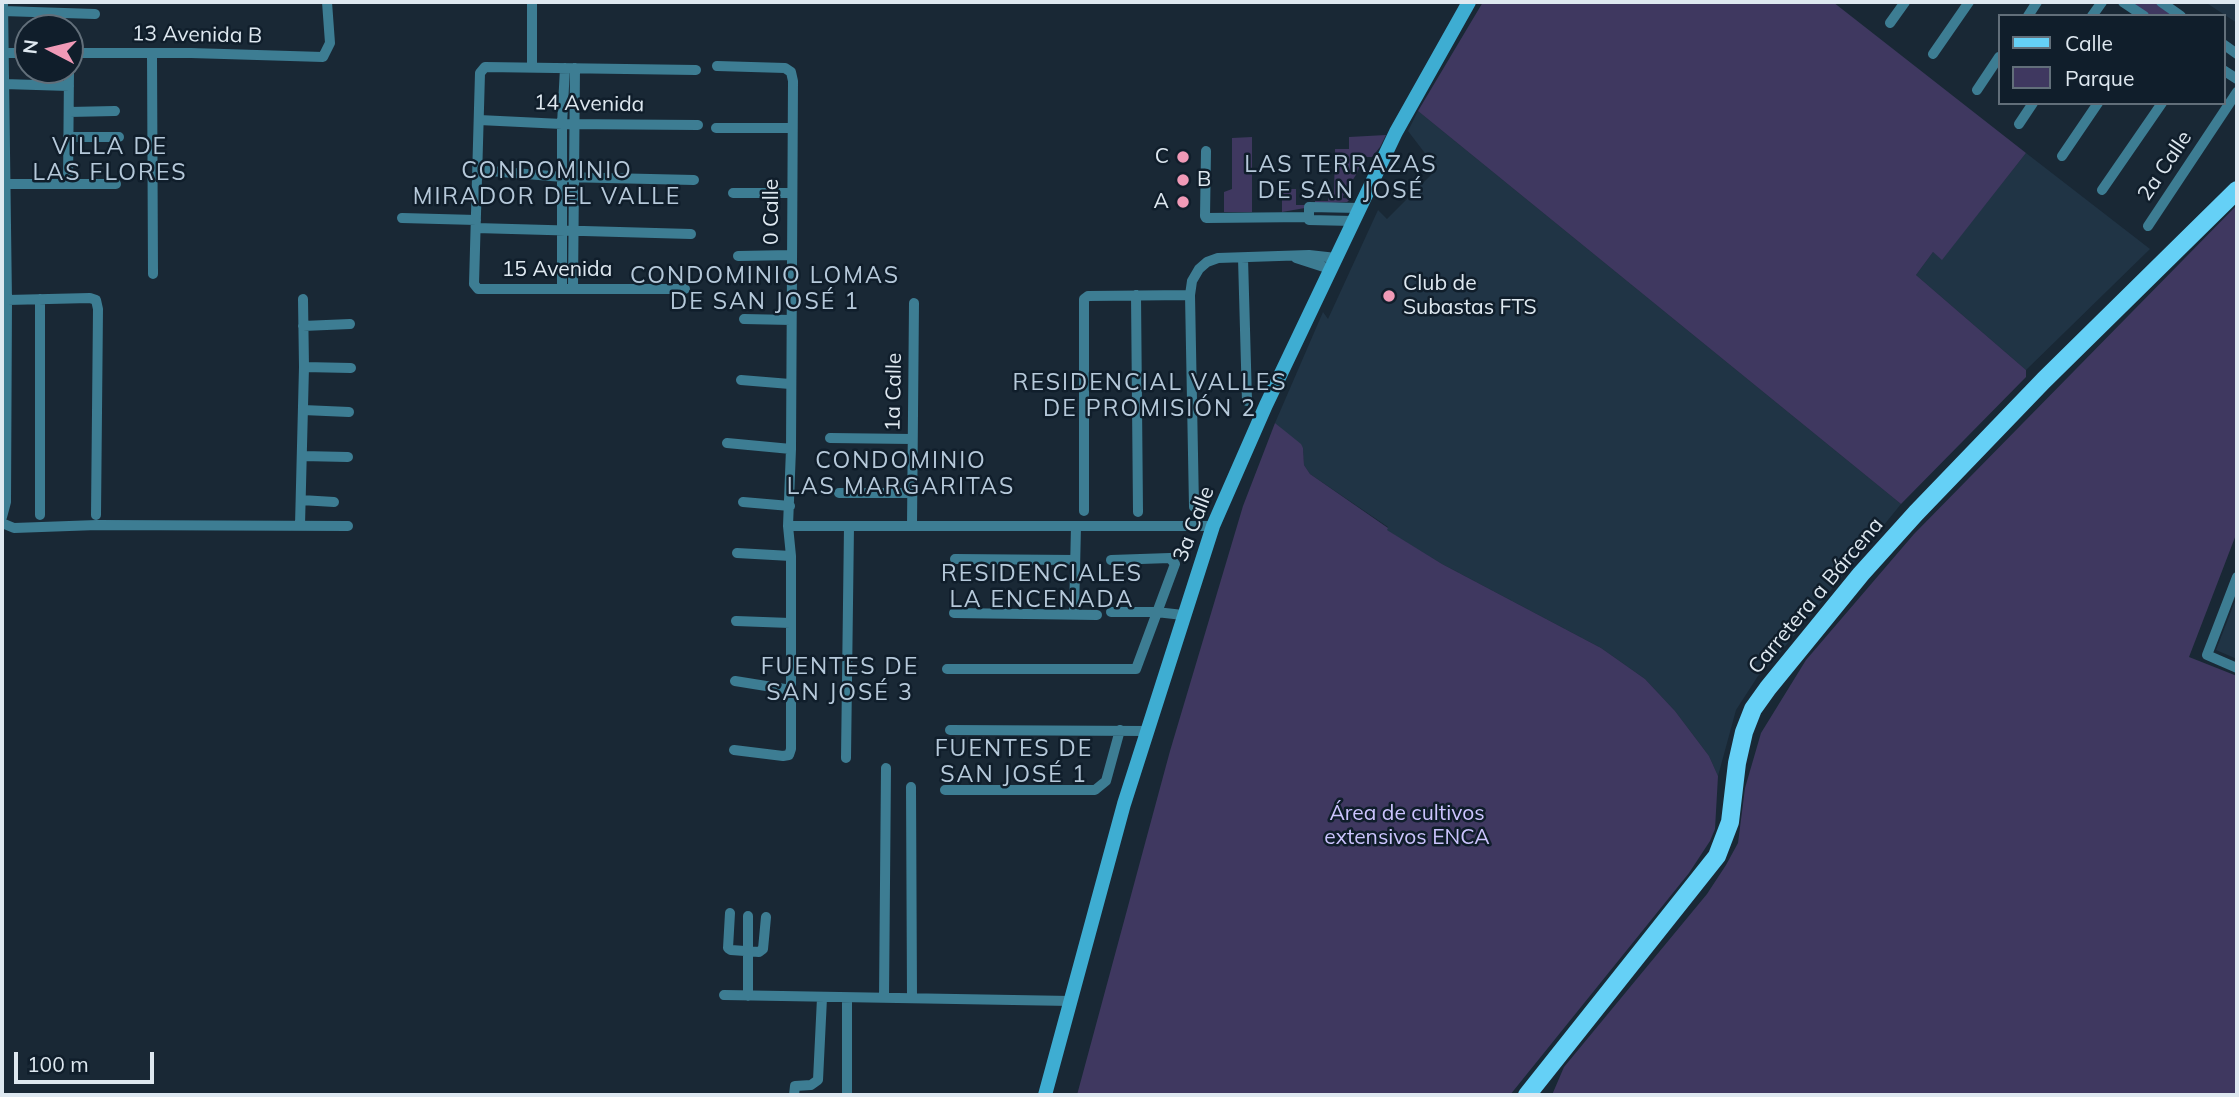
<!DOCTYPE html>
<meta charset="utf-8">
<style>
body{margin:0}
#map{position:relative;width:2239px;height:1097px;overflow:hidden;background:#192835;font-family:Mulish,sans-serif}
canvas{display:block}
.frame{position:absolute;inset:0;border:4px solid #dee8f0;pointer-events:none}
.legend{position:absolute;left:1998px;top:14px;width:228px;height:91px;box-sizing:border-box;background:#101e2b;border:2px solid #626f7a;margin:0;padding:9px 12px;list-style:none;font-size:21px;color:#dee8f0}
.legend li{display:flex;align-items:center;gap:14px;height:35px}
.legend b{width:35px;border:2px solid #626f7a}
.north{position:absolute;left:14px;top:14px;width:70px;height:70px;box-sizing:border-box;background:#101e2b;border:2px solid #626f7a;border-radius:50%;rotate:277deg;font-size:19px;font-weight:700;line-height:28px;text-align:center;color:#dee8f0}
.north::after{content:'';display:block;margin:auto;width:24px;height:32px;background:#f09ab7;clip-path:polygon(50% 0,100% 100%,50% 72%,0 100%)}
.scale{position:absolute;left:14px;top:1052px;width:140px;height:32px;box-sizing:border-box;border:4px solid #dee8f0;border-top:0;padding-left:9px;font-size:21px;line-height:24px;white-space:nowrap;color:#dee8f0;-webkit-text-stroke:5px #101e2b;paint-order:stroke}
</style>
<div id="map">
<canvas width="2239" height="1097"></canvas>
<div class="frame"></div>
<ul class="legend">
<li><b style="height:9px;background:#65d0f6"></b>Calle</li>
<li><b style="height:19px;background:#3f3860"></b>Parque</li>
</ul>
<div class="north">N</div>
<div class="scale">100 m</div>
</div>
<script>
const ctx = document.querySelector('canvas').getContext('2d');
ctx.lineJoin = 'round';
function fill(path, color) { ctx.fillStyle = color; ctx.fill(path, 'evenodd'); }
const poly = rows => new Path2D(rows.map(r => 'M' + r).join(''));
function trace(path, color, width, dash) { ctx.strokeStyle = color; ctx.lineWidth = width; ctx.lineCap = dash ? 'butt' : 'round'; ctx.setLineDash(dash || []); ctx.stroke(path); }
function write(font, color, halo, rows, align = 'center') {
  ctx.font = font + ' Mulish,sans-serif'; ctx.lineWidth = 5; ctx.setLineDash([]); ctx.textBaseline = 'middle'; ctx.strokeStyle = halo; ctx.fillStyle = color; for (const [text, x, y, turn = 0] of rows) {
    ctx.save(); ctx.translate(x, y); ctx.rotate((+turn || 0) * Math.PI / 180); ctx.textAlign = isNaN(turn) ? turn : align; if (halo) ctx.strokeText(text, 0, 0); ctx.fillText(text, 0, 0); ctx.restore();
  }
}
fill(poly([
 [2205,2,2237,2,2237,23],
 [1418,111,1901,504,1774,660,1758,676,1736,710,1718,776,1709,756,1675,711,1645,679,1601,648,1442,564,1386,530,1388,527,1310,474,1304,465,1303,448,1275,423,1323,312,1328,319,1378,210,1387,219,1437,169,1408,131],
 [2026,153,2150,249,2026,370,1916,275,1933,252,1942,259],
 [2237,596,2237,659,2216,650]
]), '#203445');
fill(poly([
 [1483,2,1833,2,2026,153,1942,260,1933,252,1916,275,2026,370,2026,377,1901,504,1418,111],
 [2123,2,2161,2,2181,16,2144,16],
 [1386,135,1380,147,1372,157,1363,157,1357,173,1343,196,1343,198,1351,199,1347,202,1315,204,1315,201,1328,201,1329,193,1334,193,1335,149,1349,149,1349,137],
 [1252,137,1252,212,1224,212,1224,192,1232,189,1232,138],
 [1282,189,1296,189,1296,205,1305,205,1305,208,1282,212],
 [2237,205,2237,532,2189,657,2237,676,2237,1095,1552,1095,1564,1067,1707,894,1726,865,1738,843,1745,788,1761,733,1806,660,1914,534],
 [1275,423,1301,444,1303,448,1304,465,1310,474,1388,528,1387,530,1442,564,1601,648,1645,679,1675,711,1709,756,1718,776,1715,829,1710,841,1689,873,1510,1095,1077,1095,1170,751,1243,506]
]), '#3f3860');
trace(poly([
 [532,2,532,67],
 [2123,2,2144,16],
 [2161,2,2181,16],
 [3,11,95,14],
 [2028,16,2037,2],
 [2092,16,2102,2],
 [1890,23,1905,2],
 [2223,44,2237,54],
 [4,53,28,53],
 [70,53,191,53,323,57,330,43,327,2],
 [152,54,153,274],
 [1933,54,1969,2],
 [717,66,785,68,791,72,793,81,791,449,788,526,791,556,791,749,789,755,783,756,734,750],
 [2223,70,2237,79],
 [4,84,69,86],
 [1977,90,1999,57],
 [69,112,115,111],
 [479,120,562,124,698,125],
 [2019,124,2033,103],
 [716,128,791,128],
 [68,137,119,137],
 [1206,151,1205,216,1206,218,1309,217],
 [2062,156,2098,103],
 [478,170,563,177,694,180],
 [5,184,116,184],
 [68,184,69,71],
 [2102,190,2162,103],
 [733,193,791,193],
 [402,218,476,220],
 [1353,221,1309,220,1309,207,1359,208],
 [2148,226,2237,92],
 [476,228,691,234],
 [738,256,791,255],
 [1243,258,1247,401],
 [1296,258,1330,269],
 [562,289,562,124,565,68],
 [573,289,575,68],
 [685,289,478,289,474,284,480,73,485,67,696,70],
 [1136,295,1138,512],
 [40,299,40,515],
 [7,300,90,298,96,300,98,309,96,515],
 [744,319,791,320],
 [303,326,350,324],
 [304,367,351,368],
 [741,380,790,384],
 [303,410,349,412],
 [830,438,912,439],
 [727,443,791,449],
 [302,456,348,457],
 [839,493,912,493],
 [301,500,334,502],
 [743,502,790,506],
 [1194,507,1190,295,1192,281,1199,269,1207,262,1218,258,1309,255,1336,258],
 [1084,511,1084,299,1088,296,1190,295],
 [2,517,6,502,7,300,3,2],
 [2,523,14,528,97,525,348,526],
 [300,525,304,367,303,299],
 [912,525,914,303],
 [788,526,1213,526],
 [737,553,791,556],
 [955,559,1075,560],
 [2237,577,2207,655,2237,668],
 [1111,612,1156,612,1183,615],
 [954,613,1097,615],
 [1074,614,1076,526],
 [736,621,790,623],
 [947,669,1136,669,1175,564,1170,558,1111,560],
 [735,681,791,690],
 [950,730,1147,731],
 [846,758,849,526],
 [911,787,912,998],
 [945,790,1095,790,1106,781,1120,730],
 [730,913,728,948,731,950,759,952,763,949,766,917],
 [748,916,748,996],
 [724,995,1071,1001],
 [847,998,847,1095],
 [884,998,886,768],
 [794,1095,795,1086,811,1085,818,1080,822,998]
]), '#3d7d93', 10);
trace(poly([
 [1045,1095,1124,804,1213,526,1266,405,1396,132,1469,2]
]), '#3eadd2', 14);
trace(poly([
 [1527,1095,1717,856,1730,822,1737,763,1744,732,1753,709,1768,688,1861,574,1916,513,2044,380,2237,190]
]), '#65d0f6', 18);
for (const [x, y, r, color] of [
 [1183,157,7,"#f09ab7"],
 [1183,180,7,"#f09ab7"],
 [1183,202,7,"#f09ab7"],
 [1389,296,7,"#f09ab7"]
]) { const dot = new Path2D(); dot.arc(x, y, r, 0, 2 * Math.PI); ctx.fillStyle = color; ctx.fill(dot); trace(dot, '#101e2b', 2.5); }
write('21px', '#dee8f0', '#101e2b', [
 ["13 Avenida B",197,35,1],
 ["14 Avenida",589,104,1],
 ["2a Calle",2165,166,-56],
 ["0 Calle",772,212,-90],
 ["15 Avenida",557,270],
 ["1a Calle",894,392,-89],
 ["3a Calle",1194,524,-69],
 ["Carretera a Bárcena",1816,596,-50]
]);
write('21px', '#dee8f0', '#101e2b', [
 ["C",1169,157],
 ["B",1197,180,"left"],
 ["A",1169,202],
 ["Club de",1403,284,"left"],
 ["Subastas FTS",1403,308,"left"]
], 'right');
write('21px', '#ccc4fe', '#101e2b', [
 ["Área de cultivos",1407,814],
 ["extensivos ENCA",1407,838]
]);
ctx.letterSpacing = '2px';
write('23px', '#b6c9da', '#101e2b', [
 ["VILLA DE",110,147],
 ["LAS FLORES",110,173],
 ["LAS TERRAZAS",1341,165],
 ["DE SAN JOSÉ",1341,191],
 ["CONDOMINIO",547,171],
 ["MIRADOR DEL VALLE",547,197],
 ["CONDOMINIO LOMAS",765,276],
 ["DE SAN JOSÉ 1",765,302],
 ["RESIDENCIAL VALLES",1150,383],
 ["DE PROMISIÓN 2",1150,409],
 ["CONDOMINIO",901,461],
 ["LAS MARGARITAS",901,487],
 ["RESIDENCIALES",1042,574],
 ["LA ENCENADA",1042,600],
 ["FUENTES DE",840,667],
 ["SAN JOSÉ 3",840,693],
 ["FUENTES DE",1014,749],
 ["SAN JOSÉ 1",1014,775]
]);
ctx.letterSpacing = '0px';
</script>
